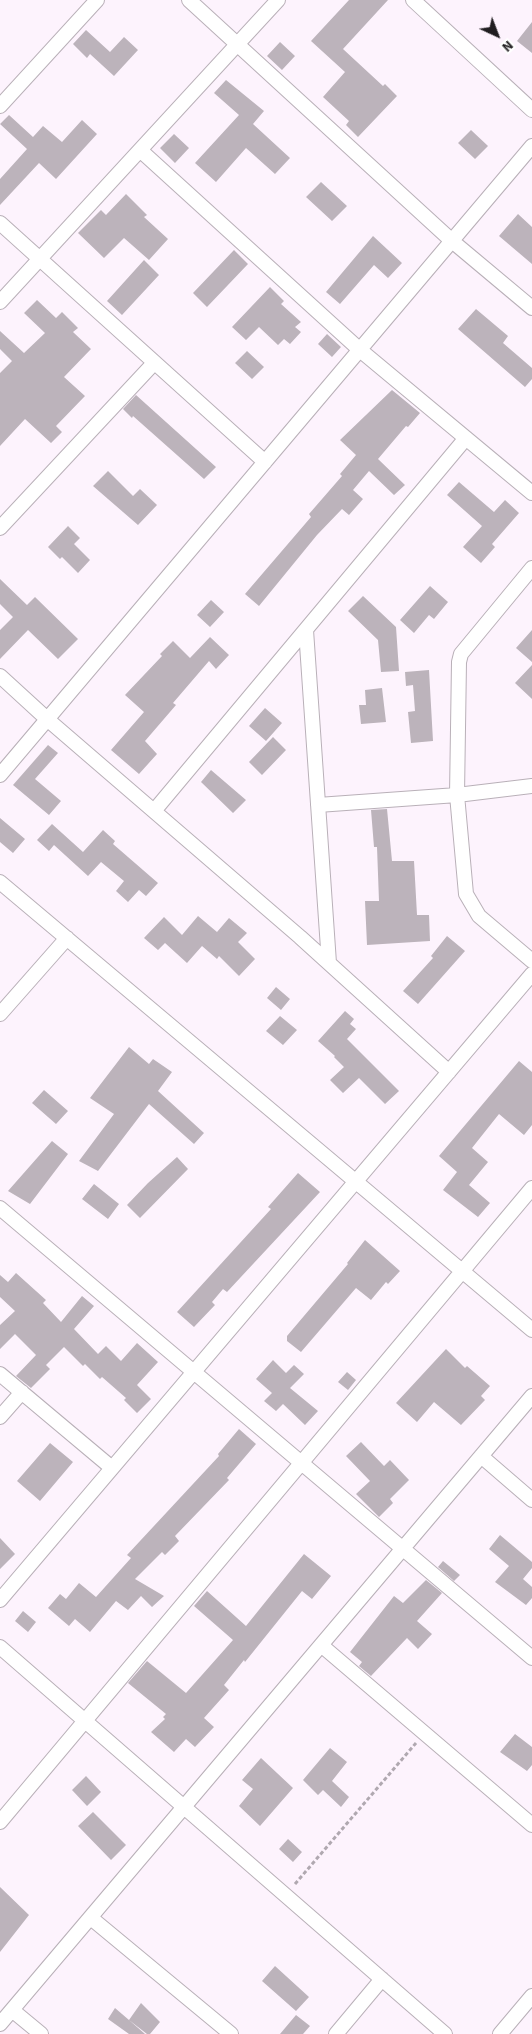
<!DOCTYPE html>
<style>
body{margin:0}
#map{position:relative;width:532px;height:2034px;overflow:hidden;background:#fdf3fd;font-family:"Source Sans 3",sans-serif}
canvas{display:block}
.north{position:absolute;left:472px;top:10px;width:50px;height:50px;-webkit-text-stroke:4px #fff;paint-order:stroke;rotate:137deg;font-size:14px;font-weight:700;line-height:20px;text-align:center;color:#201d20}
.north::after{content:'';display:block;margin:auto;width:18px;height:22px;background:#201d20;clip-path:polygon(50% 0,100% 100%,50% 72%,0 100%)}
</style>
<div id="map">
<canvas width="532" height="2034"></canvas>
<div class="north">N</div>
</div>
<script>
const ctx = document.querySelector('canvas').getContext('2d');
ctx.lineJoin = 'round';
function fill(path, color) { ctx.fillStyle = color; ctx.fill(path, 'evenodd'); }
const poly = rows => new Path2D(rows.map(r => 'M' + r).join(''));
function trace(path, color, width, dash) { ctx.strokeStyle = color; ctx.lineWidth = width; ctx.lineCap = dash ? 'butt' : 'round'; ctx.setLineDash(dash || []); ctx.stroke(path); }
fill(poly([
 [349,0,388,0,343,49,383,86,385,84,397,96,358,137,346,125,349,121,323,97,345,72,311,41],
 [532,22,532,53,517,41],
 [86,30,110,52,124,37,138,50,114,76,90,54,87,58,73,44],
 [280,42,295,56,282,70,267,56],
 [226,80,264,111,253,124,290,158,275,174,246,148,216,182,195,163,239,115,214,93],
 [9,115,33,137,43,126,62,142,82,120,97,134,56,179,39,163,0,205,0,179,27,149,0,124],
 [471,130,488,146,475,159,458,143],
 [174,134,189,148,175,163,160,148],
 [321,182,347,206,332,221,306,197],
 [126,194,147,215,144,217,168,239,149,260,124,238,104,258,78,233,101,210,106,215],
 [518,214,532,227,532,264,499,236],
 [373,236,402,263,388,278,374,265,340,304,326,292],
 [234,250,248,264,207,307,193,293],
 [144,260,159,275,122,315,107,301],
 [270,287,284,301,281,304,301,322,295,327,301,332,290,344,284,339,278,345,259,327,246,340,232,327],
 [37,300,56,318,62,312,78,328,73,332,91,349,64,377,85,396,56,426,62,432,51,443,25,419,0,446,0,373,12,361,0,349,0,331,24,353,45,333,24,313],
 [476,309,508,336,503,343,532,368,532,379,525,387,458,329],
 [327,334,341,347,332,357,318,344],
 [247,351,264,367,252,379,235,363],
 [392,390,420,413,408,427,406,426,378,459,405,485,394,495,369,471,353,490,363,499,349,515,342,509,317,535,259,606,245,594,311,517,309,514,342,476,340,474,356,455,340,440],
 [136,395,216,467,204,479,133,416,132,418,123,409],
 [108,471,133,496,140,489,157,505,138,525,93,486],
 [459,482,494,512,505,500,519,513,492,544,495,547,481,563,463,547,482,526,447,495],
 [68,526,80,538,74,544,90,560,78,573,62,557,60,559,48,547],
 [0,579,27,605,35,597,78,639,58,659,28,630,0,659,0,630,13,617,0,604],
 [430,586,448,602,434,619,429,615,414,633,400,620],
 [363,596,396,627,399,671,381,672,378,640,348,611],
 [211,600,224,612,210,627,197,615],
 [532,630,532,662,516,648],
 [210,637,229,655,216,669,209,661,173,703,176,705,145,741,157,754,139,774,111,750,144,712,125,695,162,656,160,654,173,641,190,658],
 [532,665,532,699,515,683],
 [429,670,433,741,411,743,408,712,415,711,413,685,406,686,405,672],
 [382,688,386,722,361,724,359,705,366,705,365,690],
 [265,708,282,723,266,741,249,726],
 [273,737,286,750,262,775,249,762],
 [48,745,58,753,35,779,61,801,49,815,13,785],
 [211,770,246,800,233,813,201,782],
 [387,809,392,861,414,861,417,915,429,915,430,941,367,945,365,901,379,901,377,847,374,847,371,810],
 [0,818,25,839,13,853,0,842],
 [52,824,83,852,103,830,115,841,113,844,158,883,146,896,139,890,128,902,116,891,124,881,101,862,88,876,54,845,49,851,37,840],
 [198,916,217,932,229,918,247,933,238,942,255,959,239,976,219,956,217,959,202,946,187,963,165,943,158,950,144,938,164,917,182,935],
 [447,936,465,951,418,1004,403,991,433,958,431,956],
 [276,987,290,999,281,1010,267,998],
 [345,1011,354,1019,350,1024,356,1029,347,1039,399,1091,385,1104,359,1078,343,1093,330,1080,344,1067,334,1057,335,1056,318,1041],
 [280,1016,297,1030,283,1045,266,1031],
 [129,1047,149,1064,153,1059,172,1072,158,1091,204,1133,194,1144,149,1104,98,1171,79,1161,114,1114,90,1098],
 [519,1061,532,1072,532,1125,524,1135,499,1114,472,1148,488,1162,469,1185,490,1203,478,1217,443,1190,457,1172,439,1156],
 [44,1090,68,1111,56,1124,32,1103],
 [52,1141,68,1154,30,1204,8,1191],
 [177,1157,188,1169,140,1218,127,1205,148,1183],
 [298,1173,320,1192,227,1292,223,1289,212,1302,215,1305,194,1327,177,1312,271,1209,268,1207],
 [94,1184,119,1204,108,1219,82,1199],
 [365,1240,400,1271,388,1284,386,1282,371,1300,356,1288,301,1352,287,1341,287,1336,348,1264,347,1263],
 [16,1273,46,1300,43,1303,61,1322,82,1296,94,1306,74,1329,98,1354,106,1346,121,1361,137,1343,158,1362,137,1385,151,1399,137,1413,124,1400,126,1398,102,1377,100,1379,85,1364,83,1366,64,1347,46,1365,50,1369,31,1388,16,1376,36,1355,15,1334,0,1349,0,1325,15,1311,0,1297,0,1275,8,1282],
 [446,1349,465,1368,467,1366,490,1386,481,1396,485,1400,461,1425,434,1402,417,1422,396,1403],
 [273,1360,286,1373,294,1365,304,1374,290,1388,318,1411,305,1425,283,1404,276,1411,264,1401,272,1393,256,1379],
 [347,1372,356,1380,348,1390,338,1382],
 [239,1429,256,1444,227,1478,229,1480,175,1536,179,1541,165,1555,162,1552,135,1579,164,1596,152,1607,141,1596,128,1610,116,1601,90,1632,75,1619,69,1626,48,1608,60,1594,66,1599,79,1583,96,1597,131,1558,127,1555,219,1456,218,1454],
 [361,1442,384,1466,390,1460,409,1480,390,1499,393,1503,379,1517,356,1494,370,1481,346,1456],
 [50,1443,73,1462,40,1501,17,1481],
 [500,1535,532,1562,532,1568,523,1579,532,1587,532,1598,526,1605,495,1582,509,1566,489,1549],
 [0,1538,15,1554,0,1569],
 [304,1554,331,1576,312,1599,302,1591,245,1662,244,1660,224,1685,229,1690,204,1718,214,1727,195,1747,186,1739,174,1752,151,1732,165,1719,163,1717,166,1714,128,1683,147,1661,186,1693,233,1640,194,1606,207,1591,246,1626],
 [443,1561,460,1575,454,1581,438,1567],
 [426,1580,442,1593,417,1621,432,1634,418,1649,407,1638,371,1676,359,1666,362,1662,350,1652,394,1596,403,1603],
 [23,1611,36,1622,28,1632,15,1621],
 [515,1734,532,1747,532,1765,527,1771,500,1752],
 [330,1748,347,1762,332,1781,349,1797,341,1807,323,1790,318,1795,303,1780],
 [261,1758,293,1788,260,1826,239,1806,253,1789,242,1780],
 [86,1776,101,1792,87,1806,72,1790],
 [93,1812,126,1845,111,1860,78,1826],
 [288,1839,302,1852,293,1862,279,1849],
 [0,1887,29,1915,0,1952],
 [275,1966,309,1997,296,2011,262,1981],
 [141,2003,160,2022,150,2034,147,2034,129,2020],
 [115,2008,129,2020,145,2034,129,2034,108,2019],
 [296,2015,310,2026,303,2034,280,2034]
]), '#bcb3bb');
const street = poly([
 [189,0,452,241,532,308],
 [413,0,532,110],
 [0,106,97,0],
 [140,150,360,350,532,493],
 [0,223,265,462],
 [0,302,278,0],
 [0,528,154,363],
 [532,568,461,654,459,662,457,795,466,894,479,916,532,961],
 [306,630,329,963],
 [0,676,47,719,300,937,449,1072],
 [0,775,532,146],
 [318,805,457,795,532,786],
 [154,811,466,438],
 [0,882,532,1330],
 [0,1014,67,938],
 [0,1208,532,1658],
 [0,1374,112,1468],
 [0,1417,22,1392],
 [481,1456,532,1500],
 [0,1600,532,974],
 [321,1645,532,1825],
 [0,1647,445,2034],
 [0,1822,532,1188],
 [91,1918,231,2034],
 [12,2010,41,2034],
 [0,2024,532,1396],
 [336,2034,382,1979],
 [500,2034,532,1996]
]);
trace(street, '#b9b0b8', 16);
trace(poly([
 [295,1884,416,1743]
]), '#b0a8b0', 3, [4, 2.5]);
trace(street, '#fff', 14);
</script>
